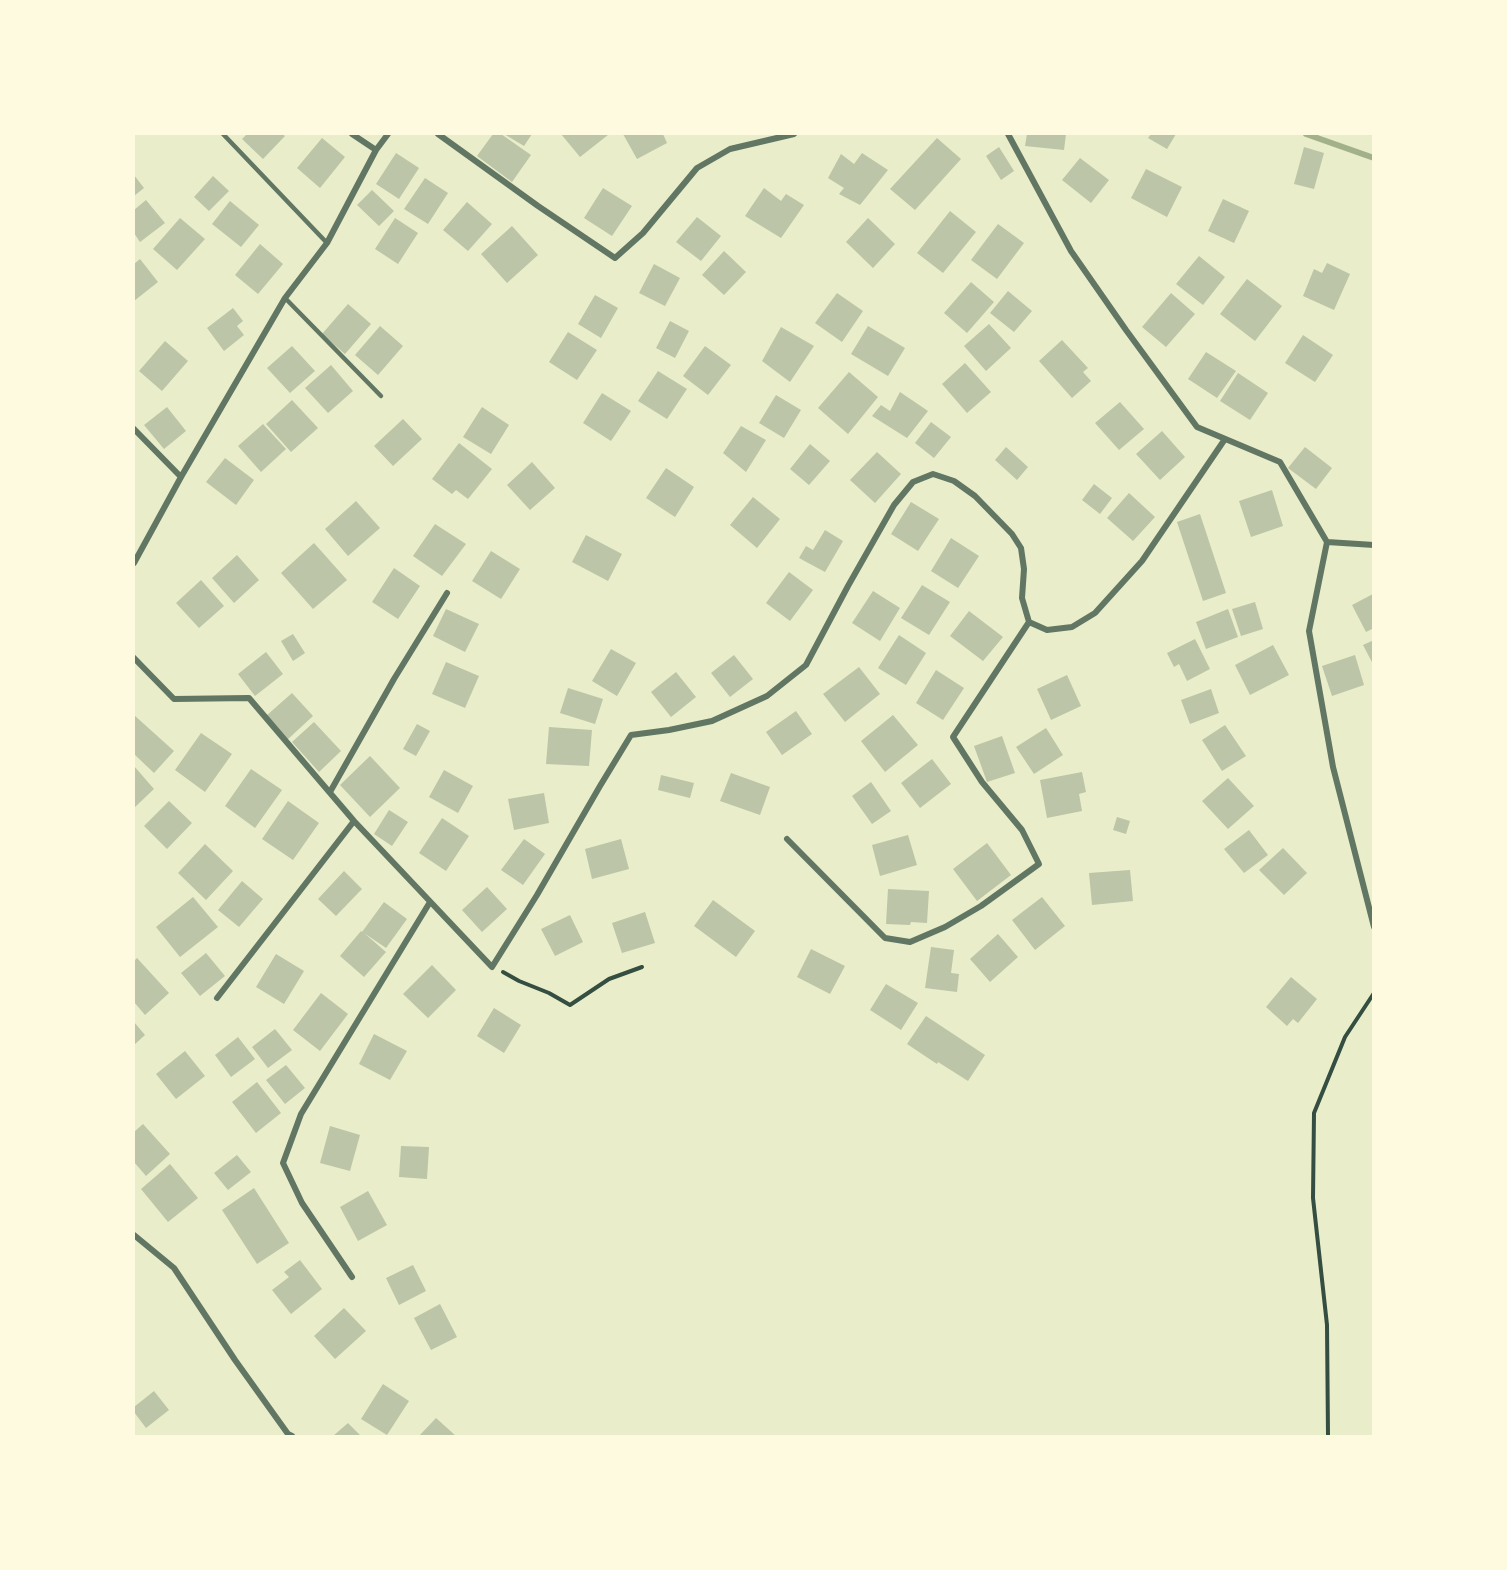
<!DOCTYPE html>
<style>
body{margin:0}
#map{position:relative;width:1507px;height:1570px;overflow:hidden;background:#e9edc9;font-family:Lora,serif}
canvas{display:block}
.frame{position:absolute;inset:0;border:135px solid #fefae0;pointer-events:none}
</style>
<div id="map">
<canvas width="1507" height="1570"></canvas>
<div class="frame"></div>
</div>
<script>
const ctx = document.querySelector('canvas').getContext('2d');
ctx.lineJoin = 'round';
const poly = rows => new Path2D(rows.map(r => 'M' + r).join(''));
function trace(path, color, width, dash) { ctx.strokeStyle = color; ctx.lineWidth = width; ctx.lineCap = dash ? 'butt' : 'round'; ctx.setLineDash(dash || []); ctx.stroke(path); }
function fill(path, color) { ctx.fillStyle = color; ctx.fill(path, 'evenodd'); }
trace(poly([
 [1306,134,1374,158]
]), '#a3b18a', 6);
fill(poly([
 [247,134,282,134,285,136,263,159,242,139],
 [493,134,501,134,531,155,512,182,477,156],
 [504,134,532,134,524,146],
 [561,134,607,134,608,135,580,157],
 [623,134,663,134,667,143,637,159],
 [1027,134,1066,134,1064,150,1025,146],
 [1151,134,1176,134,1167,149,1148,138],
 [322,138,345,157,320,188,297,168],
 [937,138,961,159,915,210,890,189],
 [999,147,1014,171,1001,180,986,156],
 [1304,147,1324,153,1314,189,1294,184],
 [396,153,419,168,399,199,376,184],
 [862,153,888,170,860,205,839,194,844,188,828,178,841,154,854,164],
 [1080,158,1109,180,1091,203,1062,180],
 [1146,169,1182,187,1167,217,1131,198],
 [134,175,144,188,134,196],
 [213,176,229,191,209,211,194,197],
 [425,178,448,193,428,224,404,209],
 [603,188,632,206,612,236,584,218],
 [764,188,781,201,786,194,804,205,781,238,745,216],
 [372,190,394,211,379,226,357,205],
 [1223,199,1249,211,1234,243,1208,231],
 [146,200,165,223,140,242,134,233,134,210],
 [230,201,259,225,241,247,212,224],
 [467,202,492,224,468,251,443,230],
 [950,211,976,232,943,273,917,253],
 [697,217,721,236,701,261,676,242],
 [180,218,205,239,177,270,153,249],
 [395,218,418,233,398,264,375,249],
 [868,218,895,244,873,268,846,242],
 [998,224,1024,243,997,279,971,260],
 [512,226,538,255,507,283,481,254],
 [260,244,283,264,258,294,235,275],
 [724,251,746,272,724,295,702,275],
 [1199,256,1225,277,1203,305,1176,284],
 [140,259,158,282,134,301,134,264],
 [1327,263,1350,274,1334,310,1303,296,1314,269,1322,273],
 [654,264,680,278,665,306,639,293],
 [1247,279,1282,306,1255,341,1220,314],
 [971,282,994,302,967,333,944,313],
 [1008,291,1032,311,1014,332,990,313],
 [837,293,863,311,842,342,815,323],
 [1171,293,1195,314,1166,347,1142,327],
 [595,295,618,308,601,338,578,324],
 [348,304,371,324,345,354,322,334],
 [233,308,243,321,237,326,244,335,224,351,207,328],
 [670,321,689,331,675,358,656,348],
 [989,324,1011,348,986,371,964,346],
 [380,326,403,346,378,375,355,355],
 [868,326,905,348,888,376,851,354],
 [781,327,814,346,790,382,762,361],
 [568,332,597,350,577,380,549,362],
 [1303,335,1333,355,1315,382,1285,363],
 [1062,340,1088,368,1083,372,1091,381,1072,398,1039,361],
 [165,341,188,361,162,391,139,371],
 [292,346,315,371,290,393,267,368],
 [705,346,731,365,708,395,683,376],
 [1206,352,1236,371,1217,398,1188,379],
 [965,363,991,392,967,413,942,384],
 [331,365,353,391,328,413,305,388],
 [658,371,687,389,667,419,638,401],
 [849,372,878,397,848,434,818,408],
 [1238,373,1268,393,1250,420,1220,401],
 [900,392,928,411,907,438,872,416,881,405,890,411],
 [602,393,631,411,611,441,583,423],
 [776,395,801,410,784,438,759,423],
 [292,400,318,428,291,452,266,424],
 [1120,402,1144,429,1119,450,1095,423],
 [167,407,186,431,164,449,144,425],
 [482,407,509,425,491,454,463,437],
 [403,419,422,439,393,466,374,446],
 [931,422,951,437,934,458,915,443],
 [263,424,286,449,261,472,238,446],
 [741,426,766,440,746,472,723,453],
 [1162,431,1185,457,1160,480,1136,454],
 [459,443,492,469,468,499,456,490,452,494,432,479],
 [810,444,830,461,809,485,790,469],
 [1006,447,1028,467,1017,480,995,460],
 [1305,447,1332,468,1316,489,1288,468],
 [877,452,901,474,875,503,850,480],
 [225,458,254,480,236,505,206,482],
 [532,462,555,488,530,510,507,485],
 [666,468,694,487,675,517,646,498],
 [1094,484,1112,498,1100,514,1082,500],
 [1272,490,1283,526,1251,537,1239,501],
 [1129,493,1155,517,1133,541,1107,518],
 [753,497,780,519,757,548,730,525],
 [356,501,380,528,348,556,325,529],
 [911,502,939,519,918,551,891,534],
 [1200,514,1226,593,1203,601,1177,522],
 [435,524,466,544,442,576,413,556],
 [825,530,843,541,825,572,799,558,806,546,813,550],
 [586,535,622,554,608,581,572,562],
 [951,538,979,556,958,588,931,571],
 [314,543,347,580,313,609,281,573],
 [491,551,520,569,501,599,472,581],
 [237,555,259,580,234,603,212,578],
 [394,568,420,586,398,619,372,602],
 [789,572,813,590,790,621,766,603],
 [201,580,224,606,199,628,176,603],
 [922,585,950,602,929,635,901,618],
 [873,591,900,608,880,641,852,623],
 [1373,594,1374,628,1366,632,1352,605],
 [1255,602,1263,629,1241,636,1232,609],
 [446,609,479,624,465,652,433,636],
 [1228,609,1238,637,1206,649,1196,622],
 [969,611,1003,637,983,661,950,636],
 [293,634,305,653,293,661,281,641],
 [899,635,926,653,906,685,878,668],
 [1195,639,1210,669,1187,681,1179,664,1174,667,1167,653],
 [1374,640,1374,666,1363,645],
 [1273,645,1289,675,1250,695,1235,665],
 [611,649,636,663,617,696,592,681],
 [266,652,283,674,255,696,238,674],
 [734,655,753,679,730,697,711,673],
 [1355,655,1364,685,1332,696,1322,666],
 [446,662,479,676,465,708,432,694],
 [859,667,880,694,845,722,823,694],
 [936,670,964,688,943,720,916,703],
 [676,672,696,697,671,717,651,692],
 [1067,675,1081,706,1051,720,1037,689],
 [568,688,603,699,595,724,560,713],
 [1211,689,1219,713,1190,724,1181,700],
 [292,693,313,716,287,740,266,716],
 [796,711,812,734,782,755,766,732],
 [134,715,174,751,154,773,134,754],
 [893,715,918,745,885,772,861,741],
 [314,722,341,751,319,772,292,742],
 [417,724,430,731,416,756,403,749],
 [1225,725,1246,756,1222,771,1202,740],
 [549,727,592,730,589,766,546,764],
 [1046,728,1063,755,1034,774,1016,747],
 [201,733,232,754,205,792,175,770],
 [1002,736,1015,773,987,782,974,746],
 [370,756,400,788,370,817,340,785],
 [932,759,951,784,920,808,901,783],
 [134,766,154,789,134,808],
 [251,769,282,790,255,828,225,806],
 [444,770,473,786,458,813,429,797],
 [1082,772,1086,792,1079,794,1082,811,1047,818,1040,780],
 [731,773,770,787,760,815,720,801],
 [661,775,694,783,690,798,658,790],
 [1228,778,1254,806,1228,829,1202,801],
 [871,782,891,811,872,824,852,796],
 [544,793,549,823,514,830,508,799],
 [169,801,192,823,167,849,144,826],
 [288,801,319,823,293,860,262,839],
 [389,810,408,822,392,846,374,834],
 [1117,817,1130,821,1126,834,1113,830],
 [442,818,469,836,446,871,419,853],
 [1249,830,1268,855,1244,873,1224,849],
 [908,835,917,865,880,876,872,845],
 [524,839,545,854,523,885,501,870],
 [621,839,629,869,592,879,585,849],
 [987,843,1011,875,977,901,953,869],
 [205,844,233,871,206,900,178,873],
 [1283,848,1307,873,1284,895,1259,870],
 [1130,870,1133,901,1092,905,1089,873],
 [344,871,362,889,336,916,318,899],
 [242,881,263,899,239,927,218,910],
 [487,887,507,909,482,932,462,910],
 [888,889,929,891,927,923,911,922,910,925,886,924],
 [193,897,218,927,180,957,156,927],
 [1042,897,1065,926,1035,950,1012,920],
 [713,900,755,931,736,957,694,926],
 [384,902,407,919,386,948,364,933,386,952,364,977,340,956,361,931,362,932],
 [645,912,655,943,622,953,612,923],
 [570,915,583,942,555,956,541,929],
 [998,934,1018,957,990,982,970,959],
 [931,947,954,950,951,973,959,974,957,992,925,988],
 [811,949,845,966,830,994,797,977],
 [206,953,225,976,200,996,181,973],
 [276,954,304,971,284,1004,256,987],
 [137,958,169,993,145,1015,134,1002,134,961],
 [432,965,456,990,428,1018,403,994],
 [1291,977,1317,999,1298,1023,1293,1019,1287,1026,1266,1007],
 [886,984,918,1003,901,1030,870,1010],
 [321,993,348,1014,320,1051,293,1030],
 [494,1008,521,1025,504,1053,477,1036],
 [926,1016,985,1055,968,1081,938,1062,937,1064,907,1044],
 [134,1022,145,1035,134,1045],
 [275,1029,292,1050,268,1068,252,1047],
 [374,1034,407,1051,390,1080,359,1064],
 [238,1037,255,1059,231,1077,215,1055],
 [185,1051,205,1076,176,1099,156,1074],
 [286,1065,305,1088,285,1104,266,1080],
 [257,1082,281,1113,256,1133,232,1102],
 [143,1124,170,1154,146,1176,134,1162,134,1132],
 [330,1126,360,1135,350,1171,320,1163],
 [401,1146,429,1147,427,1179,399,1177],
 [237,1155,251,1172,228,1190,214,1173],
 [170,1164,198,1198,168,1222,141,1189],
 [254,1188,289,1243,257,1264,222,1210],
 [368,1191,387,1225,358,1241,340,1207],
 [300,1260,322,1289,291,1314,272,1290,289,1277,284,1272],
 [413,1265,426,1291,399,1305,386,1278],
 [440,1304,457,1337,431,1350,414,1318],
 [344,1308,366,1331,335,1359,314,1336],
 [383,1384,409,1401,387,1435,361,1419],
 [154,1391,169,1410,146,1428,134,1412,134,1407],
 [436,1418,456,1436,419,1436],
 [348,1423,361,1436,333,1436]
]), '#bcc5a7');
trace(poly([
 [503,972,519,981,549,993,570,1005,609,979,642,967],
 [1328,1436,1327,1325,1313,1198,1314,1113,1345,1037,1374,993]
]), '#344e41', 4);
trace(poly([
 [223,134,327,243],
 [285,298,381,396]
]), '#617663', 4.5);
trace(poly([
 [352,134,376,150],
 [438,134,538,206,615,258,643,233,697,168,730,149,794,134],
 [1008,134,1071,251,1126,330,1197,427,1280,462,1327,542,1374,545],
 [134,429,181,477],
 [1327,542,1309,631,1333,767,1374,927],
 [134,563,181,477,285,298,327,243,376,150,388,134],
 [134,658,174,699,249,698,354,821,492,967,537,895,600,786,631,735,669,730,712,721,767,696,806,665,848,586,894,505,913,482,933,474,954,481,975,496,1012,534,1021,548,1024,569,1022,598,1029,622,1047,630,1072,627,1095,613,1142,561,1225,439],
 [330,792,394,679,447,593],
 [787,839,885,938,910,942,945,927,981,906,1039,864,1022,830,982,782,953,737,1029,622],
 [217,998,354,821],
 [134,1235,174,1268,235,1360,288,1434,292,1436],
 [352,1277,302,1203,283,1163,301,1114,430,902]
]), '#617663', 6);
</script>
